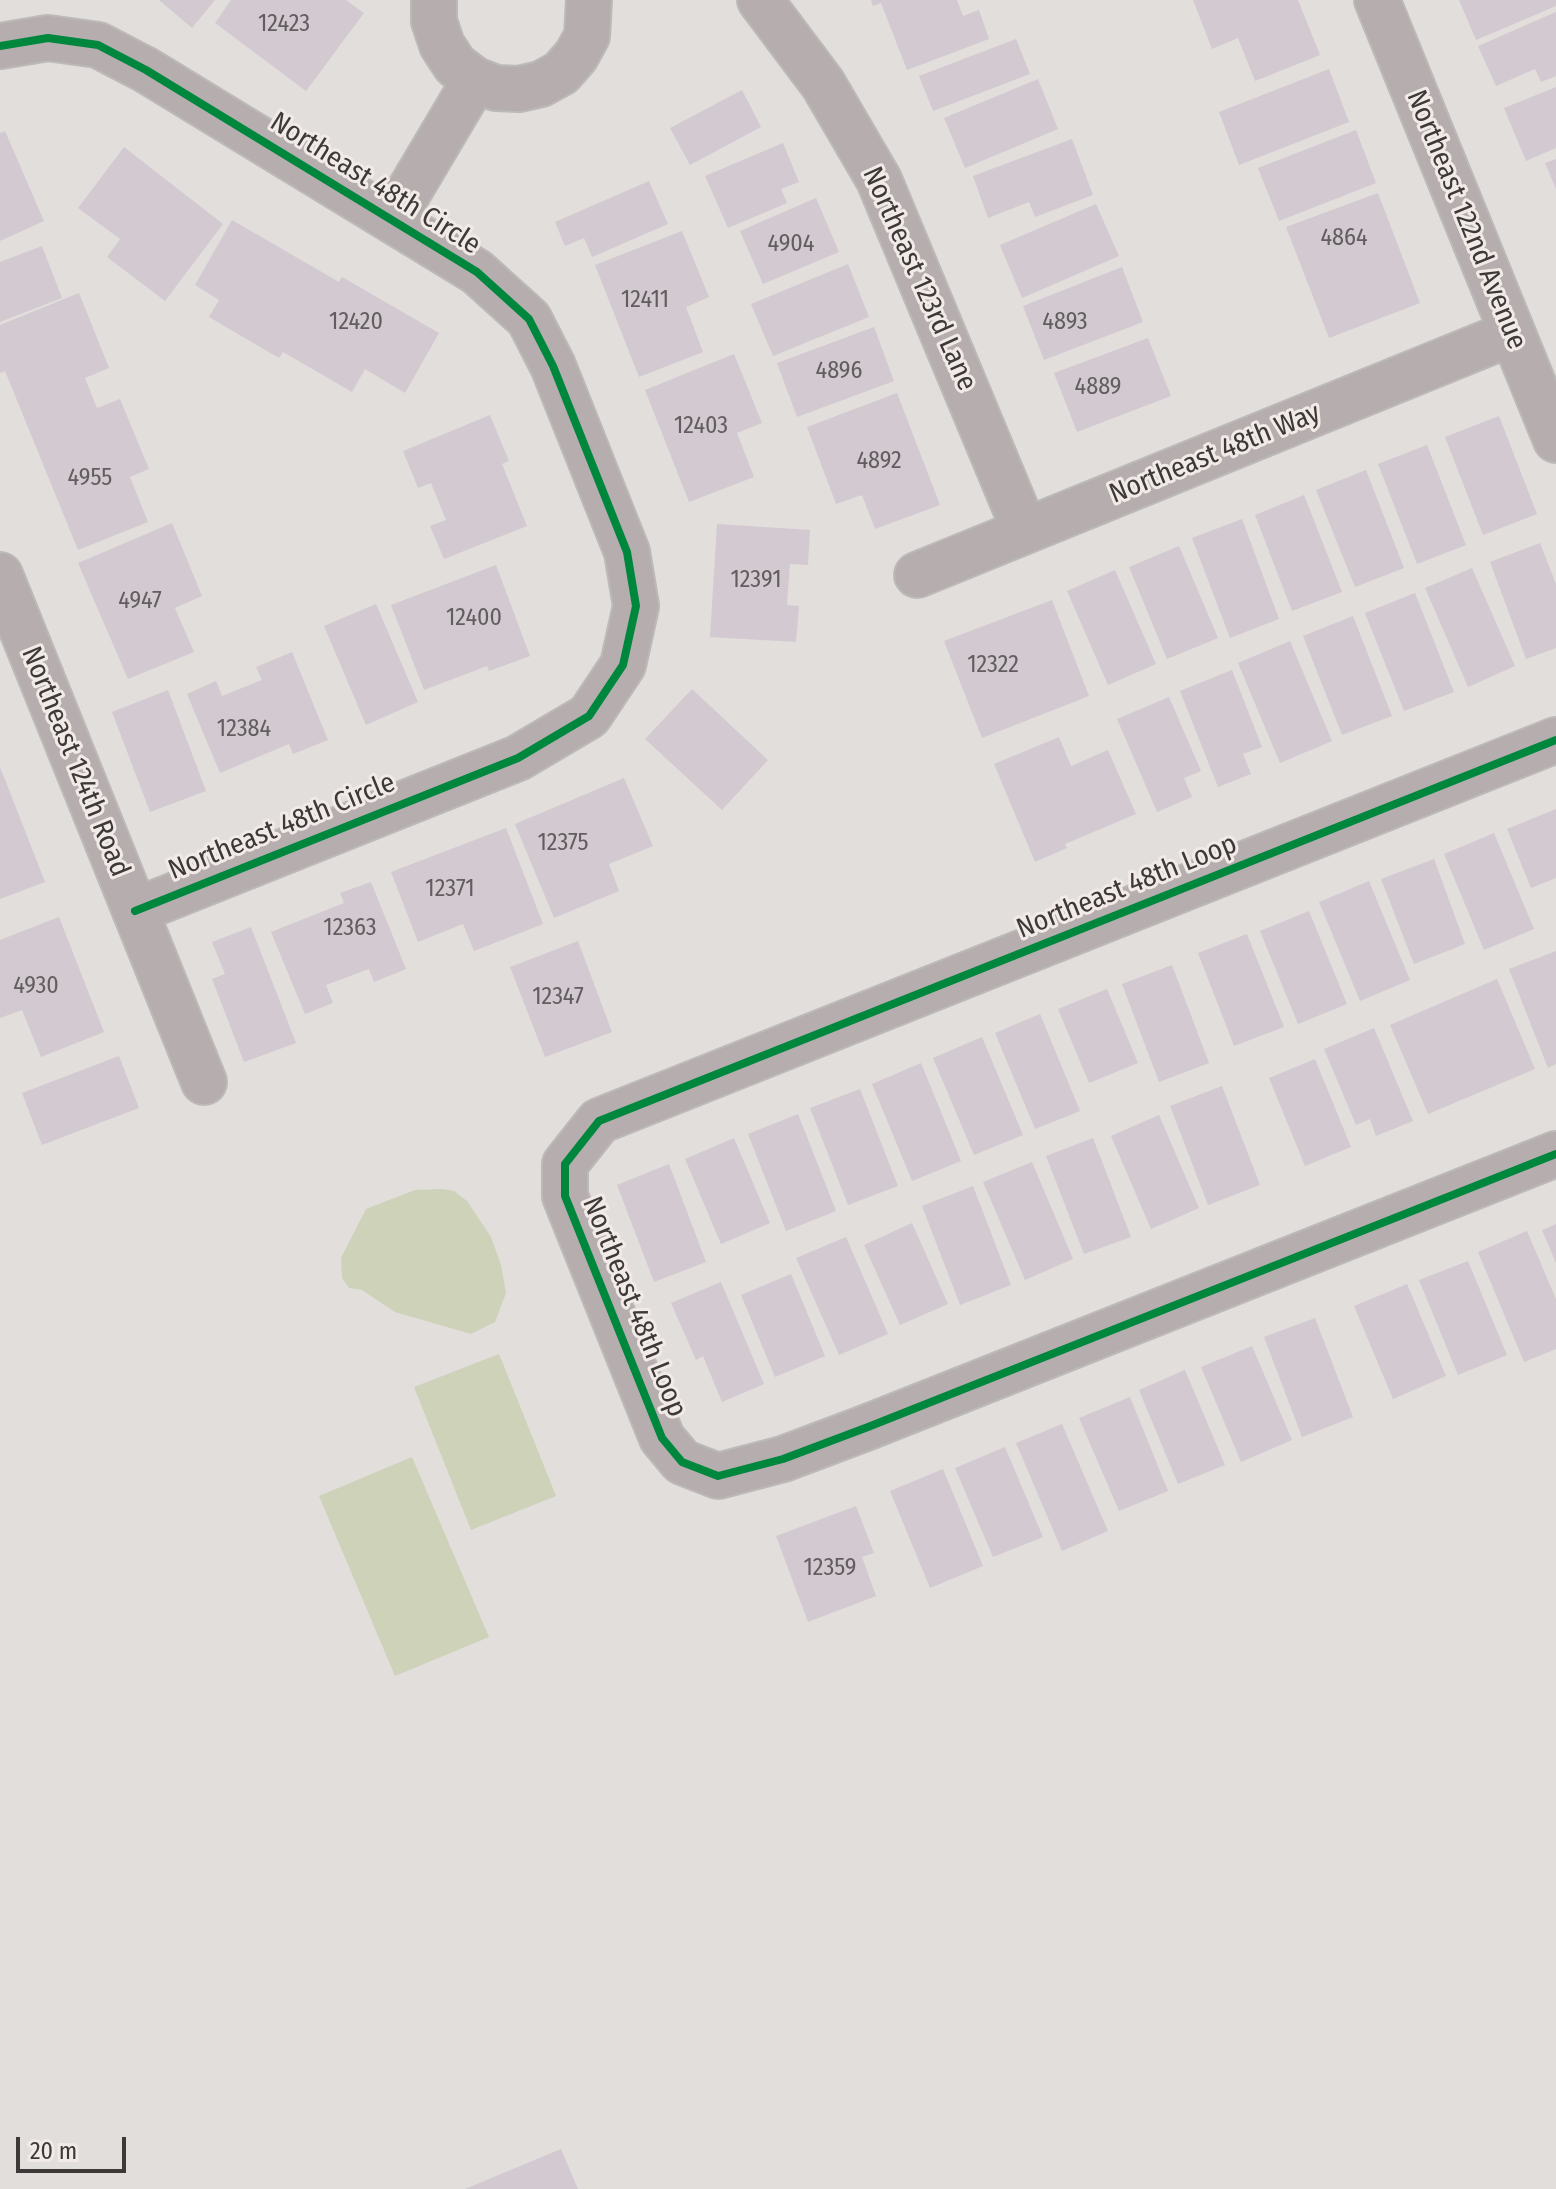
<!DOCTYPE html>
<style>
body{margin:0}
#map{position:relative;width:1556px;height:2189px;overflow:hidden;background:#e1dedc;font-family:"Fira Sans Condensed",sans-serif}
canvas{display:block}
.scale{position:absolute;left:16px;top:2137px;width:110px;height:36px;box-sizing:border-box;border:4px solid #3c3938;border-top:0;padding-left:10px;font-size:24px;line-height:28px;white-space:nowrap;color:#3c3938;-webkit-text-stroke:6px #f1eae7;paint-order:stroke}
</style>
<div id="map">
<canvas width="1556" height="2189"></canvas>
<div class="scale">20 m</div>
</div>
<script>
const ctx = document.querySelector('canvas').getContext('2d');
ctx.lineJoin = 'round';
function fill(path, color) { ctx.fillStyle = color; ctx.fill(path, 'evenodd'); }
const poly = rows => new Path2D(rows.map(r => 'M' + r).join(''));
function trace(path, color, width, dash) { ctx.strokeStyle = color; ctx.lineWidth = width; ctx.lineCap = dash ? 'butt' : 'round'; ctx.setLineDash(dash || []); ctx.stroke(path); }
function write(font, color, halo, rows, align = 'center') {
  ctx.font = font + ' "Fira Sans Condensed",sans-serif'; ctx.lineWidth = 6; ctx.setLineDash([]); ctx.textBaseline = 'middle'; ctx.strokeStyle = halo; ctx.fillStyle = color; for (const [text, x, y, turn = 0] of rows) {
    ctx.save(); ctx.translate(x, y); ctx.rotate((+turn || 0) * Math.PI / 180); ctx.textAlign = isNaN(turn) ? turn : align; if (halo) ctx.strokeText(text, 0, 0); ctx.fillText(text, 0, 0); ctx.restore();
  }
}
fill(poly([
 [442,1189,454,1191,467,1201,491,1237,501,1265,506,1293,495,1322,471,1334,395,1312,362,1290,349,1288,342,1278,341,1258,366,1209,415,1190],
 [499,1354,556,1496,471,1530,414,1387],
 [412,1457,489,1637,395,1676,319,1496]
]), '#ced2b8');
fill(poly([
 [159,0,215,0,192,28],
 [231,0,346,0,364,13,306,91,215,23],
 [871,0,957,0,963,16,979,10,989,39,907,70,881,3,873,6],
 [1193,0,1298,0,1320,55,1255,81,1238,38,1212,49],
 [1459,0,1556,0,1556,6,1476,40],
 [1556,12,1556,76,1541,82,1535,69,1496,86,1478,46],
 [1016,39,1030,74,933,111,919,76],
 [1329,69,1349,122,1239,165,1219,112],
 [1038,79,1058,129,965,168,944,118],
 [1556,87,1556,148,1526,161,1504,108],
 [742,90,761,127,690,165,670,128],
 [1356,130,1376,183,1279,221,1258,168],
 [5,131,44,221,0,241,0,133],
 [1072,139,1093,195,1035,217,1029,202,988,218,973,176],
 [783,143,799,182,781,189,787,203,728,228,705,176],
 [124,147,223,224,165,301,107,257,120,239,78,208],
 [1556,159,1556,189,1545,163],
 [649,181,668,224,592,257,584,238,565,246,555,222],
 [1378,193,1420,303,1329,338,1286,227],
 [816,198,839,252,763,284,740,231],
 [1096,204,1119,256,1022,298,1000,245],
 [232,220,339,282,342,277,439,333,405,393,365,369,352,392,283,352,279,358,209,317,219,300,195,285],
 [682,231,709,297,686,307,703,352,639,377,595,265],
 [42,246,62,298,0,322,0,262],
 [848,264,869,317,773,356,751,304],
 [1122,267,1143,322,1044,360,1023,306],
 [79,293,109,368,85,378,97,408,120,399,149,469,130,477,148,522,78,550,5,371,0,373,0,325],
 [874,327,894,381,797,417,777,363],
 [1148,338,1171,396,1077,432,1054,373],
 [734,354,762,423,737,433,754,477,689,502,645,390],
 [897,393,940,505,875,529,862,495,836,504,807,427],
 [490,415,509,461,502,464,527,526,444,559,430,526,446,520,431,483,418,488,403,451],
 [1499,416,1537,514,1483,535,1445,437],
 [1427,445,1466,545,1417,564,1378,464],
 [1366,470,1404,568,1355,587,1316,490],
 [1304,495,1342,592,1292,611,1255,515],
 [1242,519,1279,619,1230,638,1192,538],
 [172,523,202,596,175,608,194,652,128,679,78,563],
 [717,524,810,530,808,565,790,564,787,605,799,606,796,642,710,637],
 [1540,543,1556,584,1556,648,1526,659,1490,562],
 [1179,546,1218,638,1167,659,1129,567],
 [496,565,530,656,489,671,487,666,424,690,391,605],
 [1472,568,1515,666,1468,687,1425,588],
 [1115,570,1156,664,1108,685,1067,591],
 [1415,593,1454,692,1404,711,1365,613],
 [1052,600,1089,696,982,738,944,641],
 [376,604,418,702,366,725,324,626],
 [1353,616,1392,716,1342,735,1303,636],
 [1290,641,1332,741,1280,763,1238,663],
 [292,652,328,740,293,754,289,744,220,773,187,694,216,681,222,696,262,680,256,667],
 [1232,670,1262,747,1243,754,1251,774,1218,787,1180,691],
 [692,689,768,760,722,810,645,739],
 [168,690,206,791,150,812,112,712],
 [1169,697,1201,771,1184,778,1192,797,1157,812,1117,719],
 [1059,737,1071,766,1108,750,1136,814,1065,844,1067,848,1035,862,994,764],
 [0,767,45,882,0,899],
 [624,778,653,846,609,864,619,891,554,918,515,824],
 [1556,809,1556,878,1531,888,1507,829],
 [506,828,543,924,474,951,463,924,418,942,391,872],
 [1494,833,1534,929,1484,950,1444,854],
 [1434,859,1465,944,1414,964,1381,879],
 [1369,881,1410,980,1360,1001,1319,902],
 [371,882,406,969,374,982,369,969,326,985,333,1003,305,1014,271,932,344,903,340,893],
 [1309,911,1347,1004,1298,1024,1260,931],
 [59,917,104,1032,41,1057,22,1010,0,1018,0,940],
 [251,927,296,1043,244,1062,212,979,225,974,212,942],
 [1247,934,1284,1027,1234,1046,1198,953],
 [578,941,612,1032,545,1057,510,967],
 [1556,951,1556,1064,1548,1068,1509,969],
 [1172,965,1209,1063,1159,1082,1122,984],
 [1497,979,1535,1069,1428,1114,1390,1025],
 [1107,989,1138,1063,1089,1083,1058,1009],
 [1040,1014,1080,1111,1035,1129,995,1033],
 [1374,1028,1413,1121,1376,1136,1370,1119,1356,1125,1324,1049],
 [982,1037,1023,1135,974,1155,933,1058],
 [119,1056,139,1108,42,1145,22,1093],
 [1315,1059,1351,1147,1305,1166,1269,1078],
 [921,1063,961,1161,912,1181,872,1084],
 [1222,1086,1260,1185,1208,1205,1170,1106],
 [860,1089,898,1186,848,1205,810,1108],
 [798,1114,836,1211,786,1231,748,1134],
 [1159,1115,1199,1208,1151,1229,1111,1136],
 [734,1138,770,1223,721,1244,685,1159],
 [1093,1138,1131,1237,1084,1254,1046,1156],
 [1032,1162,1073,1259,1025,1280,983,1182],
 [669,1164,706,1262,654,1282,617,1185],
 [973,1186,1011,1285,960,1305,922,1206],
 [912,1223,948,1304,900,1325,864,1245],
 [1556,1224,1556,1263,1542,1230],
 [1527,1231,1556,1299,1556,1349,1524,1362,1478,1252],
 [846,1237,888,1334,839,1355,796,1258],
 [1468,1261,1507,1355,1458,1375,1419,1280],
 [791,1274,825,1356,775,1377,741,1295],
 [721,1282,764,1384,722,1402,703,1356,696,1360,671,1303],
 [1407,1284,1446,1376,1393,1399,1354,1306],
 [1315,1318,1353,1417,1302,1437,1264,1337],
 [1252,1346,1292,1440,1241,1462,1201,1367],
 [1185,1370,1225,1465,1178,1484,1139,1390],
 [1130,1397,1168,1491,1119,1511,1079,1418],
 [1062,1424,1108,1531,1062,1551,1016,1443],
 [1005,1447,1043,1537,993,1557,955,1468],
 [943,1469,983,1566,930,1588,890,1491],
 [856,1506,874,1553,862,1557,876,1596,808,1622,776,1536],
 [561,2149,578,2189,465,2189]
]), '#d3c9d1');
const street = poly([
 [434,0,434,21,442,45,455,65,475,80,496,88,519,89,541,84,561,73,576,56,587,36,589,0],
 [760,0,823,84,879,180,1025,531],
 [1377,0,1556,440],
 [0,46,48,38,98,45,146,70,477,272,529,319,553,366,627,552,636,606,623,665,589,716,518,758,135,911],
 [392,220,475,80],
 [0,575,204,1082],
 [917,575,1512,333],
 [1556,740,599,1121,565,1164,565,1196,662,1438,682,1462,718,1476,783,1459,868,1427,1556,1154]
]);
trace(street, '#bcbab9', 48);
trace(street, '#b6adaf', 44);
trace(poly([
 [0,46,48,38,98,45,146,70,477,272,529,319,553,366,627,552,636,606,623,665,589,716,518,758,135,911],
 [1556,740,599,1121,565,1164,565,1196,662,1438,682,1462,718,1476,783,1459,868,1427,1556,1154]
]), '#00873e', 8);
write('24px', '#625d5e', null, [
 ["12423",284,24],
 ["4864",1344,238],
 ["4904",791,244],
 ["12411",645,300],
 ["12420",356,322],
 ["4893",1065,322],
 ["4896",839,371],
 ["4889",1098,387],
 ["12403",701,426],
 ["4892",879,461],
 ["4955",90,478],
 ["12391",756,580],
 ["4947",140,601],
 ["12400",474,618],
 ["12322",993,665],
 ["12384",244,729],
 ["12375",563,843],
 ["12371",450,889],
 ["12363",350,928],
 ["4930",36,986],
 ["12347",558,997],
 ["12359",830,1568]
]);
write('28px', '#3c3938', '#f1eae7', [
 ["Northeast 48th Circle",375,184,32],
 ["Northeast 122nd Avenue",1466,220,68],
 ["Northeast 123rd Lane",919,279,66],
 ["Northeast 48th Way",1215,454,-22],
 ["Northeast 124th Road",75,762,68],
 ["Northeast 48th Circle",282,827,-22],
 ["Northeast 48th Loop",1127,887,-22],
 ["Northeast 48th Loop",634,1307,68]
]);
</script>
